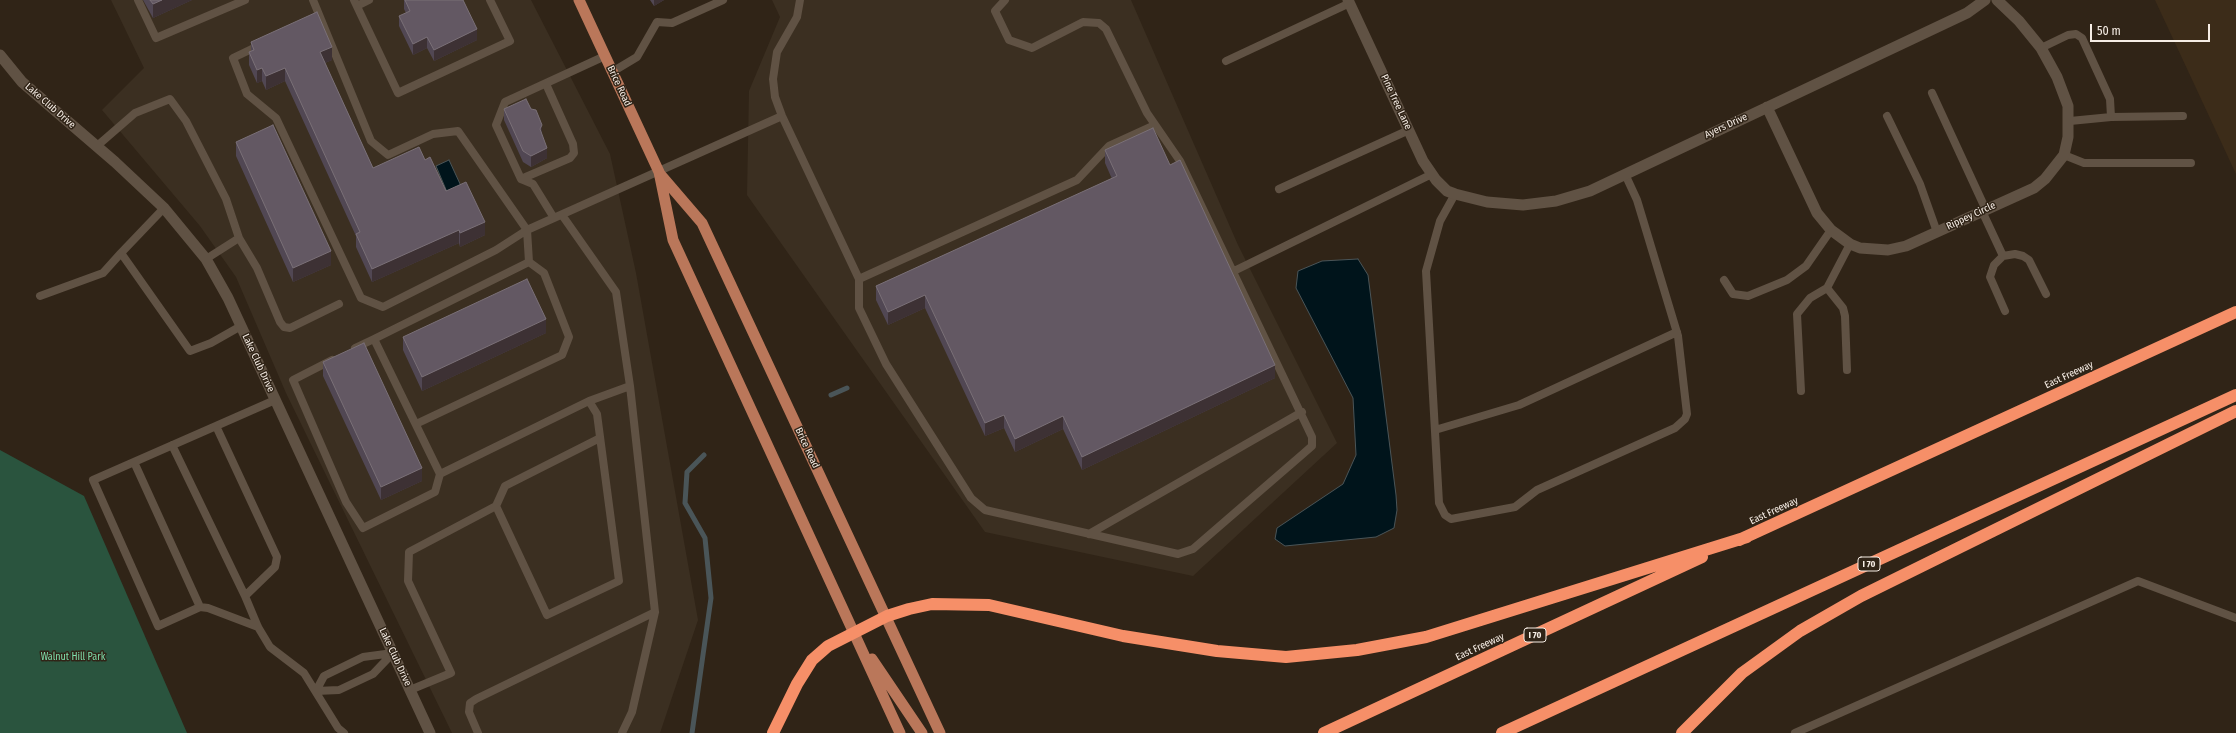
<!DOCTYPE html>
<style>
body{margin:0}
#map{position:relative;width:2236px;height:733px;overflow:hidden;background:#302417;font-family:"Fira Sans Condensed",sans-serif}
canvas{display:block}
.scale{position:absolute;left:2090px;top:24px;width:120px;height:18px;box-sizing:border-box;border:2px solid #f6ede5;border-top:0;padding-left:5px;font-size:12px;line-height:14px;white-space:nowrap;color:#f6ede5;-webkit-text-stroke:3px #302417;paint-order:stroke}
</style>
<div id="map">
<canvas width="2236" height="733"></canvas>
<div class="scale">50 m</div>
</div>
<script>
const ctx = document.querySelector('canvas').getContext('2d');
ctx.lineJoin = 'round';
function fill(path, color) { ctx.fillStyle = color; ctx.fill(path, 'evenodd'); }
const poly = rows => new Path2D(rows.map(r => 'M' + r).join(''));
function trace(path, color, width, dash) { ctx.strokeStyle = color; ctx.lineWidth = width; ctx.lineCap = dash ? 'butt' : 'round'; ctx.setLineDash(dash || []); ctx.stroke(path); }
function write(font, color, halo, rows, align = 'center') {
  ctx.font = font + ' "Fira Sans Condensed",sans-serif'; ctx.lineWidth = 3; ctx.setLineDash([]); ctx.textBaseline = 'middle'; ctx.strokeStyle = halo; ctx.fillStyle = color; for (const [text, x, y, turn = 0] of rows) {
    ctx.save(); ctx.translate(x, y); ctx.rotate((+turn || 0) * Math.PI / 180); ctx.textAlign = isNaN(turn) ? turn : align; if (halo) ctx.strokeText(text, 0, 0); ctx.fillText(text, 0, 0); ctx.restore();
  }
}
fill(poly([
 [111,0,531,0,610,154,636,273,698,620,660,733,452,733,286,393,236,277,200,226,102,110,144,68],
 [772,0,1131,0,1238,245,1337,443,1193,576,985,532,747,195,749,91,780,17]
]), '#3b2f21');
fill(poly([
 [2155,0,2236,0,2236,174]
]), '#3c2c19');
fill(poly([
 [0,450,84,496,187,733,0,733]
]), '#2a543e');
const water = poly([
 [449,160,461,186,447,192,436,166,449,160],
 [1358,259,1368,275,1396,495,1397,510,1394,528,1376,537,1285,546,1275,539,1277,528,1343,484,1356,455,1353,398,1296,288,1298,271,1322,261,1358,259]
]);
fill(water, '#00141b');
trace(water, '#4a5558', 1);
trace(poly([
 [831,395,847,388],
 [692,733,711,598,705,538,685,503,687,472,704,455]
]), '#4a5558', 5);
trace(poly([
 [138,0,156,38,245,0],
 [313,0,371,141,388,155,433,134,458,131,527,230,529,262,374,339,440,474,589,401,597,414,619,581,547,615,496,506,409,552,408,581,451,673,410,690],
 [354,0,398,93,510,41,490,0],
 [800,0,797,17,777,52,773,79,775,97,782,116,859,279,859,308,886,364,971,498,985,510,1178,554,1193,549,1304,453,1312,446,1312,437,1180,161,1147,113,1106,29,1099,23,1083,22,1032,48,1009,40,995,11,1005,0],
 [357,6,369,0],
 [260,45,233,58,247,94,276,118,361,298,383,307,496,250,527,230,782,116],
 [2041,48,2068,35,2076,34,2082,38,2110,99,2111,117,2070,121],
 [1226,61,1350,3],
 [612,72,637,57,657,22,672,23,723,0],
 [1932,93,1986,210],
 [1887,116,1920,184,1937,232],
 [2111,117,2183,116],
 [97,146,135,113,170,99,186,121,226,199,239,238,206,259],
 [2064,155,2084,163,2191,163],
 [521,179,570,158,574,153,573,144,546,84],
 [1279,189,1409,130],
 [1455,194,1440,221,1426,271,1439,503,1445,515,1451,519,1515,507,1537,490,1675,428,1685,419,1687,414,1678,336,1637,200,1625,174],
 [1982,211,2003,256],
 [562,215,616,292,630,386,589,401],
 [554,218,533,184,521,179,496,125,505,102,605,56],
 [239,238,257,268,280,322,284,327,290,328,339,304],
 [121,253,164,208],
 [1234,271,1432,174],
 [859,279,1077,180,1109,146,1155,125],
 [1724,280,1733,294,1748,296,1787,280,1806,266,1831,230],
 [1827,288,1843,308,1845,316,1847,370],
 [40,296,103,273,121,253,190,351,211,343,241,326],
 [2005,311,1990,277,1994,265,2003,256,2015,254,2023,256,2029,260,2046,294],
 [355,348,374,339],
 [332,360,293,380,346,502,363,528,435,492,440,474],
 [1801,391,1797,314,1810,298,1827,288,1850,244],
 [275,400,216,426,277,557,275,567,245,596,258,627,270,647,304,673,338,728,344,733],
 [416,424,562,355,569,337,544,273,529,262],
 [216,426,93,480,158,626,200,607,208,608,258,627],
 [1435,430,1519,405,1677,332],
 [172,445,245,596],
 [134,462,200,607],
 [496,506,505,486,600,438],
 [1089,534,1302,412],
 [393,653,373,674,339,690,316,691,324,676,363,657,393,653],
 [478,733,469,712,470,703,476,699,655,612],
 [622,733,632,712,655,612,630,386],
 [1795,733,2138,581,2236,618]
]), '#605244', 8);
trace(poly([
 [1348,0,1423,161,1436,180,1447,191,1455,194,1487,202,1523,205,1556,201,1590,191,1967,13,1985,0],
 [0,55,22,82,115,162,164,208,206,259,228,298,430,733],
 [1767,107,1817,213,1831,230,1850,244,1860,248,1888,250,1906,246,2034,188,2045,179,2064,155,2068,137,2068,106,2057,77,2041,48,2019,21,1997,0]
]), '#605244', 11);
trace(poly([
 [579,0,659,172,673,240,900,733],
 [660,174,702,223,940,733],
 [872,659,922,733]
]), '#ba775a', 11);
trace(poly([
 [1739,540,2236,312],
 [773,733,797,684,812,660,828,646,887,616,909,609,932,604,989,605,1123,636,1217,651,1286,657,1357,650,1426,637,1747,537],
 [1324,733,1702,557],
 [1502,733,2236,395],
 [1682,733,1742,673,1800,631,1861,596,2236,411]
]), '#f68f68', 12);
fill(poly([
 [143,0,192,0,153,18],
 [404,0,463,0,477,40,434,61,427,48,413,55,399,26,399,16,406,13,404,9],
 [650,0,664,0,654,6],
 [251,42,332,60,325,63,373,168,425,160,446,191,485,235,460,247,459,243,372,282,356,247,356,236,285,81,266,90,262,81,257,83,249,65,249,52,251,51],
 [504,109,542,135,547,158,531,167,523,162,504,120],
 [236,142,331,265,293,282,236,156],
 [1105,150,1170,165,1275,378,1082,470,1063,429,1015,452,1004,428,985,436,925,308,888,325,876,300,876,286,1112,179,1105,163],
 [546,333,422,391,403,350,403,337],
 [323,362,422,481,381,500,323,376]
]), '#514753');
fill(poly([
 [162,0,192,0,153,18,153,4],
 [654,0,664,0,654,6],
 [477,29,477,40,434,61,434,50],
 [427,37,427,48,413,55,413,44],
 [332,47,332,60,320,65,320,52],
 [262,68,262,81,257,83,257,70],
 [285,68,285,81,266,90,266,76],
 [542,125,542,136,540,129],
 [547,148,547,158,531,167,531,156],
 [485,222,485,235,460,247,460,233],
 [459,230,459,243,372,282,372,269],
 [331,251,331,265,293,282,293,268],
 [925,295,925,308,888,325,888,312],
 [546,319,546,333,422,391,422,377],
 [1275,365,1275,378,1082,470,1082,457],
 [1004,415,1004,428,985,436,985,423],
 [1063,416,1063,429,1015,452,1015,439],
 [422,468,422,481,381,500,381,487]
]), '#3d3134');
const building = poly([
 [150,0,162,0,153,4,150,0],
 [405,0,463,0,477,29,434,50,427,37,413,44,399,16,410,11,405,0],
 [317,12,332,47,320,52,373,168,419,147,425,160,430,157,446,191,466,182,485,222,460,233,459,230,372,269,356,234,360,232,285,68,266,76,262,68,257,70,249,52,254,50,251,42,317,12],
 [526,99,531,109,536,110,542,125,540,129,547,148,531,156,523,151,504,109,526,99],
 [273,125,331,251,293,268,236,142,273,125],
 [1153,128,1170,165,1180,160,1275,365,1082,457,1063,416,1015,439,1004,415,985,423,925,295,888,312,876,286,1117,176,1105,150,1153,128],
 [527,279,546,319,422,377,403,337,527,279],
 [364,343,422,468,381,487,323,362,364,343]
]);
fill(building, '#635863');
trace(building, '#7a7077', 1);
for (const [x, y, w] of [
 [1869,564,22],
 [1535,635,22]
]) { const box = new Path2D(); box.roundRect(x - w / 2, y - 7, w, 14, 3); ctx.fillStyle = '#302417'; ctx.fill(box); trace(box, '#f6ede5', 1); }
write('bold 9px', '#f6ede5', null, [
 ["I 70",1869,564],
 ["I 70",1535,635]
]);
write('10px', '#f6ede5', '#302417', [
 ["Brice Road",619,86,65],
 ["Pine Tree Lane",1396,102,65],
 ["Lake Club Drive",50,106,41],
 ["Ayers Drive",1726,126,-25],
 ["Rippey Circle",1971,216,-25],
 ["Lake Club Drive",258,363,65],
 ["East Freeway",2069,375,-25],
 ["Brice Road",807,448,65],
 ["East Freeway",1774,511,-25],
 ["East Freeway",1480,647,-25],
 ["Lake Club Drive",395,657,65]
]);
write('10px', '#7edeab', '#302417', [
 ["Walnut Hill Park",73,657]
]);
</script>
